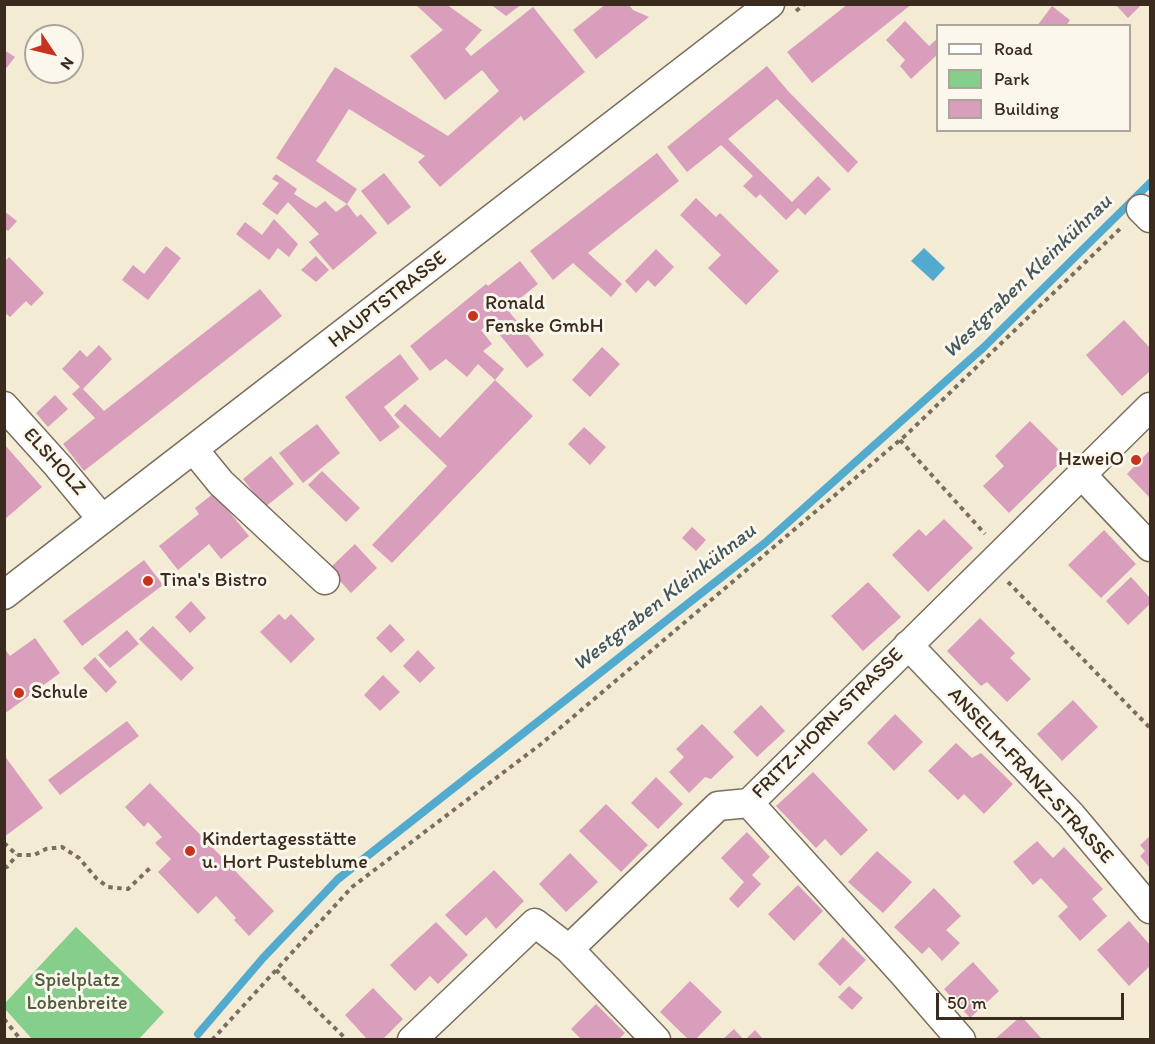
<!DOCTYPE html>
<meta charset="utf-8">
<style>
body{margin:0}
#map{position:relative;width:1155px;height:1044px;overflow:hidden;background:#f3ebd4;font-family:Itim,sans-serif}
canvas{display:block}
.frame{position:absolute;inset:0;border:6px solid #3b2a1e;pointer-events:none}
.legend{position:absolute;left:936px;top:24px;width:195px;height:108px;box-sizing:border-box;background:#fbf7ec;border:2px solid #aea59a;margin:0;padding:8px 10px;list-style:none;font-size:18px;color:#3b2a1e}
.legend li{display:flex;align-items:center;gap:12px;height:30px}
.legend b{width:30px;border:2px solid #aea59a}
.north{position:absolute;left:24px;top:24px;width:60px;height:60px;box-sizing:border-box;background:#fbf7ec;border:2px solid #aea59a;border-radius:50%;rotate:125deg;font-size:16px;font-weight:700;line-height:24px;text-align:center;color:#3b2a1e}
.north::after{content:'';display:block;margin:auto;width:21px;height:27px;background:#c8321e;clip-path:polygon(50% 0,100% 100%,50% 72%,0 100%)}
.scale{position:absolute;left:936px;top:993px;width:188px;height:27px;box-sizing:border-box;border:3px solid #3b2a1e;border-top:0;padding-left:8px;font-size:18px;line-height:21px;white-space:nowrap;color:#3b2a1e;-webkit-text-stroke:4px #fbf7ec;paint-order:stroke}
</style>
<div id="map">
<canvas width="1155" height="1044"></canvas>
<div class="frame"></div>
<ul class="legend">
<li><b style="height:8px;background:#fff"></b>Road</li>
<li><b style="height:16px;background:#85ce8b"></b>Park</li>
<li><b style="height:16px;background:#d99ebc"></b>Building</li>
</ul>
<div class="north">N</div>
<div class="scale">50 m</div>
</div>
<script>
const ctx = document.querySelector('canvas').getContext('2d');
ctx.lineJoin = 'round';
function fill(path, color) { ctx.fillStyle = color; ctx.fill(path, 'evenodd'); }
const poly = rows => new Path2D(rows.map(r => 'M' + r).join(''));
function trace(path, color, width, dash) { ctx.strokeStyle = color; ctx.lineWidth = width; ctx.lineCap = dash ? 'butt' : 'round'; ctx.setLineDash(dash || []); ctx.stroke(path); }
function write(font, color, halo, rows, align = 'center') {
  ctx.font = font + ' Itim,sans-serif'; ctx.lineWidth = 6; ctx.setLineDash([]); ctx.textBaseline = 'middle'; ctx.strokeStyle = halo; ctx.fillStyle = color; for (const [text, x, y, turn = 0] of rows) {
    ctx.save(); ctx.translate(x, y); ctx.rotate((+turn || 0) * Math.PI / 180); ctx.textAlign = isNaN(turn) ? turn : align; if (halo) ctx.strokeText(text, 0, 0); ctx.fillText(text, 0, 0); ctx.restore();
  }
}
fill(poly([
 [76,927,164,1012,139,1039,32,1039,5,1009,5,1003]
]), '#85ce8b');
fill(poly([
 [924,248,945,268,933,281,911,261]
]), '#52abcf');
trace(poly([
 [198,1034,263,958,338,879,765,543,984,347,1150,183]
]), '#52abcf', 8);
fill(poly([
 [415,4,446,4,482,30,465,49,471,56,533,7,585,72,524,121,521,116,440,187,418,162,425,156,349,109,316,161,357,189,347,204,276,158,335,67,448,136,499,91,482,70,445,100,410,56,443,30],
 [490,4,522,4,506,16],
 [606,4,628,4,633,10,649,17,596,59,573,30],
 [848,4,912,4,812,83,787,52],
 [1115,4,1142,4,1128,18],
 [1052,6,1070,20,1066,26,1037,26],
 [905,21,929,46,938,38,938,54,911,79,900,66,905,60,886,40],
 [4,50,15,57,4,71],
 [767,66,788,91,858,162,848,173,777,99,728,139,792,202,818,176,831,189,805,215,798,208,786,220,760,194,756,198,743,186,753,176,721,145,687,172,667,147],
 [657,153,679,181,588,253,622,284,611,297,573,263,553,280,530,251],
 [384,173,411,207,388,225,361,191],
 [276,174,297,189,294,194,316,208,325,201,336,212,347,204,357,217,361,214,377,233,333,270,309,242,319,234,288,202,277,215,262,204,279,183,272,179],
 [696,198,716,217,720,213,779,271,746,305,708,268,721,255,680,215],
 [4,211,17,221,8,231,4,228],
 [274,219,298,244,289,257,278,248,269,260,236,234,245,222,262,235],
 [166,246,181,258,148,300,122,280,133,265,144,274],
 [656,249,674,267,655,287,648,280,636,293,625,281],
 [316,256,329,270,316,282,301,270],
 [9,257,44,293,31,306,26,301,10,317,4,312,4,262],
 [520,261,538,284,507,309,544,355,527,368,490,323,481,330,492,344,483,351,504,369,495,380,478,364,467,377,446,359,430,371,410,346,486,284,488,286],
 [260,289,282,316,84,471,63,444,95,418,72,394,80,387,62,369,80,350,87,357,99,345,112,359,83,389,104,411],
 [1124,320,1150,348,1150,371,1122,396,1086,355],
 [602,347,620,364,590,397,572,380],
 [400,354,419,379,384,407,400,427,380,442,345,397],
 [495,380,533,416,392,563,372,545,447,466,394,415,405,404,440,438],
 [55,395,68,409,48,427,36,413],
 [1030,421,1066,457,1009,513,983,486,1004,466,995,456],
 [317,424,340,453,303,483,279,453],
 [584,427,606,447,590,465,568,444],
 [4,444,42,487,4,520],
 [1150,450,1150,498,1127,474],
 [271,456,294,484,265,507,243,479],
 [322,471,360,508,346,522,308,485],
 [214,493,249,536,221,559,209,544,178,570,159,546,199,514,195,508],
 [944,519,973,548,928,592,892,555,919,529,926,536],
 [692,527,706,540,696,551,682,538],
 [1104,530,1136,564,1101,598,1068,565],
 [355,544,377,568,351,593,329,569],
 [144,560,163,585,82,646,63,621],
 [1131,577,1150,598,1150,604,1128,625,1106,601],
 [868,582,901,617,863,651,831,616],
 [191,601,206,618,190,633,175,617],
 [279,614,285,620,291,614,315,639,291,663,260,632],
 [980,618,1015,653,1010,658,1031,679,1007,702,987,682,981,686,947,651],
 [390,624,405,640,391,653,376,638],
 [153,626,194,668,181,681,139,639],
 [127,630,139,644,110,668,98,655],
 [35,638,60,673,4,714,4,648,10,656],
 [418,650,435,668,420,683,403,666],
 [95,657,117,682,106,693,83,668],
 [383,675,400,692,380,711,364,695],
 [1073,700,1098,727,1062,761,1037,734],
 [761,705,785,731,757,757,733,732],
 [895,714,923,742,894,771,867,743],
 [127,721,139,736,60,795,48,780],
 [702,724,734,757,711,779,705,777,689,793,669,772,684,757,676,749],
 [956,743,972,758,981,753,1013,784,984,814,964,794,958,800,928,771],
 [4,755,43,808,4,837],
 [813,772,868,830,841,856,825,839,816,848,776,806],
 [656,777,683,804,658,829,631,803],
 [150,783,274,911,249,936,234,920,236,918,216,896,198,914,158,872,171,859,155,843,162,837,148,822,144,827,125,807],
 [606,804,648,845,621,872,579,831],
 [747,832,770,857,752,875,761,884,738,908,729,899,744,882,721,858],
 [1150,836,1150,868,1140,856,1145,851,1140,845],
 [1037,841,1053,858,1064,847,1103,889,1092,899,1107,916,1080,941,1058,916,1068,907,1041,878,1033,885,1013,862],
 [877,851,912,882,883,913,848,882],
 [570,853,598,882,566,912,539,884],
 [494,870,524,901,496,929,486,917,466,936,445,915],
 [798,885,823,911,794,941,768,914],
 [934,888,961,916,946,930,960,943,942,961,929,947,922,954,894,927],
 [1129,921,1150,945,1150,966,1129,986,1097,950],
 [436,922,468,955,438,984,430,976,415,991,390,965],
 [843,937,866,960,840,986,818,964],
 [973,962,999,991,970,1018,944,989],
 [690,981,722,1012,695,1040,689,1040,660,1012],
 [849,986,863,998,852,1010,838,997],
 [373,988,403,1019,382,1040,368,1040,345,1015],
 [596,1004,625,1033,618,1040,582,1040,571,1029],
 [1021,1016,1043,1040,994,1040],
 [734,1029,744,1040,722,1040],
 [755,1030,764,1040,745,1040]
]), '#d99ebc');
const minor = poly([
 [1141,209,1150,218],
 [4,406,58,466,102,519],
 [194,450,221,483,325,580],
 [1081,474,1150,547],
 [4,595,770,4],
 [908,645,1071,815,1150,909],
 [749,803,903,973,961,1040],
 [569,949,656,1040],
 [412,1040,535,923,569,949,718,806,749,803,1150,407]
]);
trace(minor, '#7b6e5e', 31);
trace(poly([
 [796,11,805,4],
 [900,440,985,534],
 [1008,582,1150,728],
 [4,843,17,855,34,855,46,849,62,847,79,858,97,879,108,887,128,889,150,868],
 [4,866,7,867,17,855],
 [276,970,347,1040],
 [4,1019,21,1040],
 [212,1040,352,887,541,744,906,435,1123,226]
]), '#7b6e5e', 4, [4.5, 4.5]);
trace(minor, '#fff', 28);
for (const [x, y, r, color] of [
 [473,316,6,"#c8321e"],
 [1136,460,6,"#c8321e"],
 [148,581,6,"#c8321e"],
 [19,693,6,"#c8321e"],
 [190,851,6,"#c8321e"]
]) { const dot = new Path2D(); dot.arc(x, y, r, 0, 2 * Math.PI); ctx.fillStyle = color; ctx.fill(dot); trace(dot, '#fbf7ec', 2); }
write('20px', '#3b2a1e', '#fbf7ec', [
 ["HAUPTSTRASSE",388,300,-38],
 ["ELSHOLZ",54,462,48],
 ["FRITZ-HORN-STRASSE",828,724,-45],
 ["ANSELM-FRANZ-STRASSE",1030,776,47]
]);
write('20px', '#3b2a1e', '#fbf7ec', [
 ["Ronald",485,304],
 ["Fenske GmbH",485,327],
 ["HzweiO",1124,460,"right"],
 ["Tina's Bistro",160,581],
 ["Schule",31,693],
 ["Kindertagesstätte",202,840],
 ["u. Hort Pusteblume",202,863]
], 'left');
write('20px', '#515b3f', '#fbf7ec', [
 ["Spielplatz",77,981],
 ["Lobenbreite",77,1004]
]);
write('italic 21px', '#43575c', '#fbf7ec', [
 ["Westgraben Kleinkühnau",1028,277,-44],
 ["Westgraben Kleinkühnau",665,598,-38]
]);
</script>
